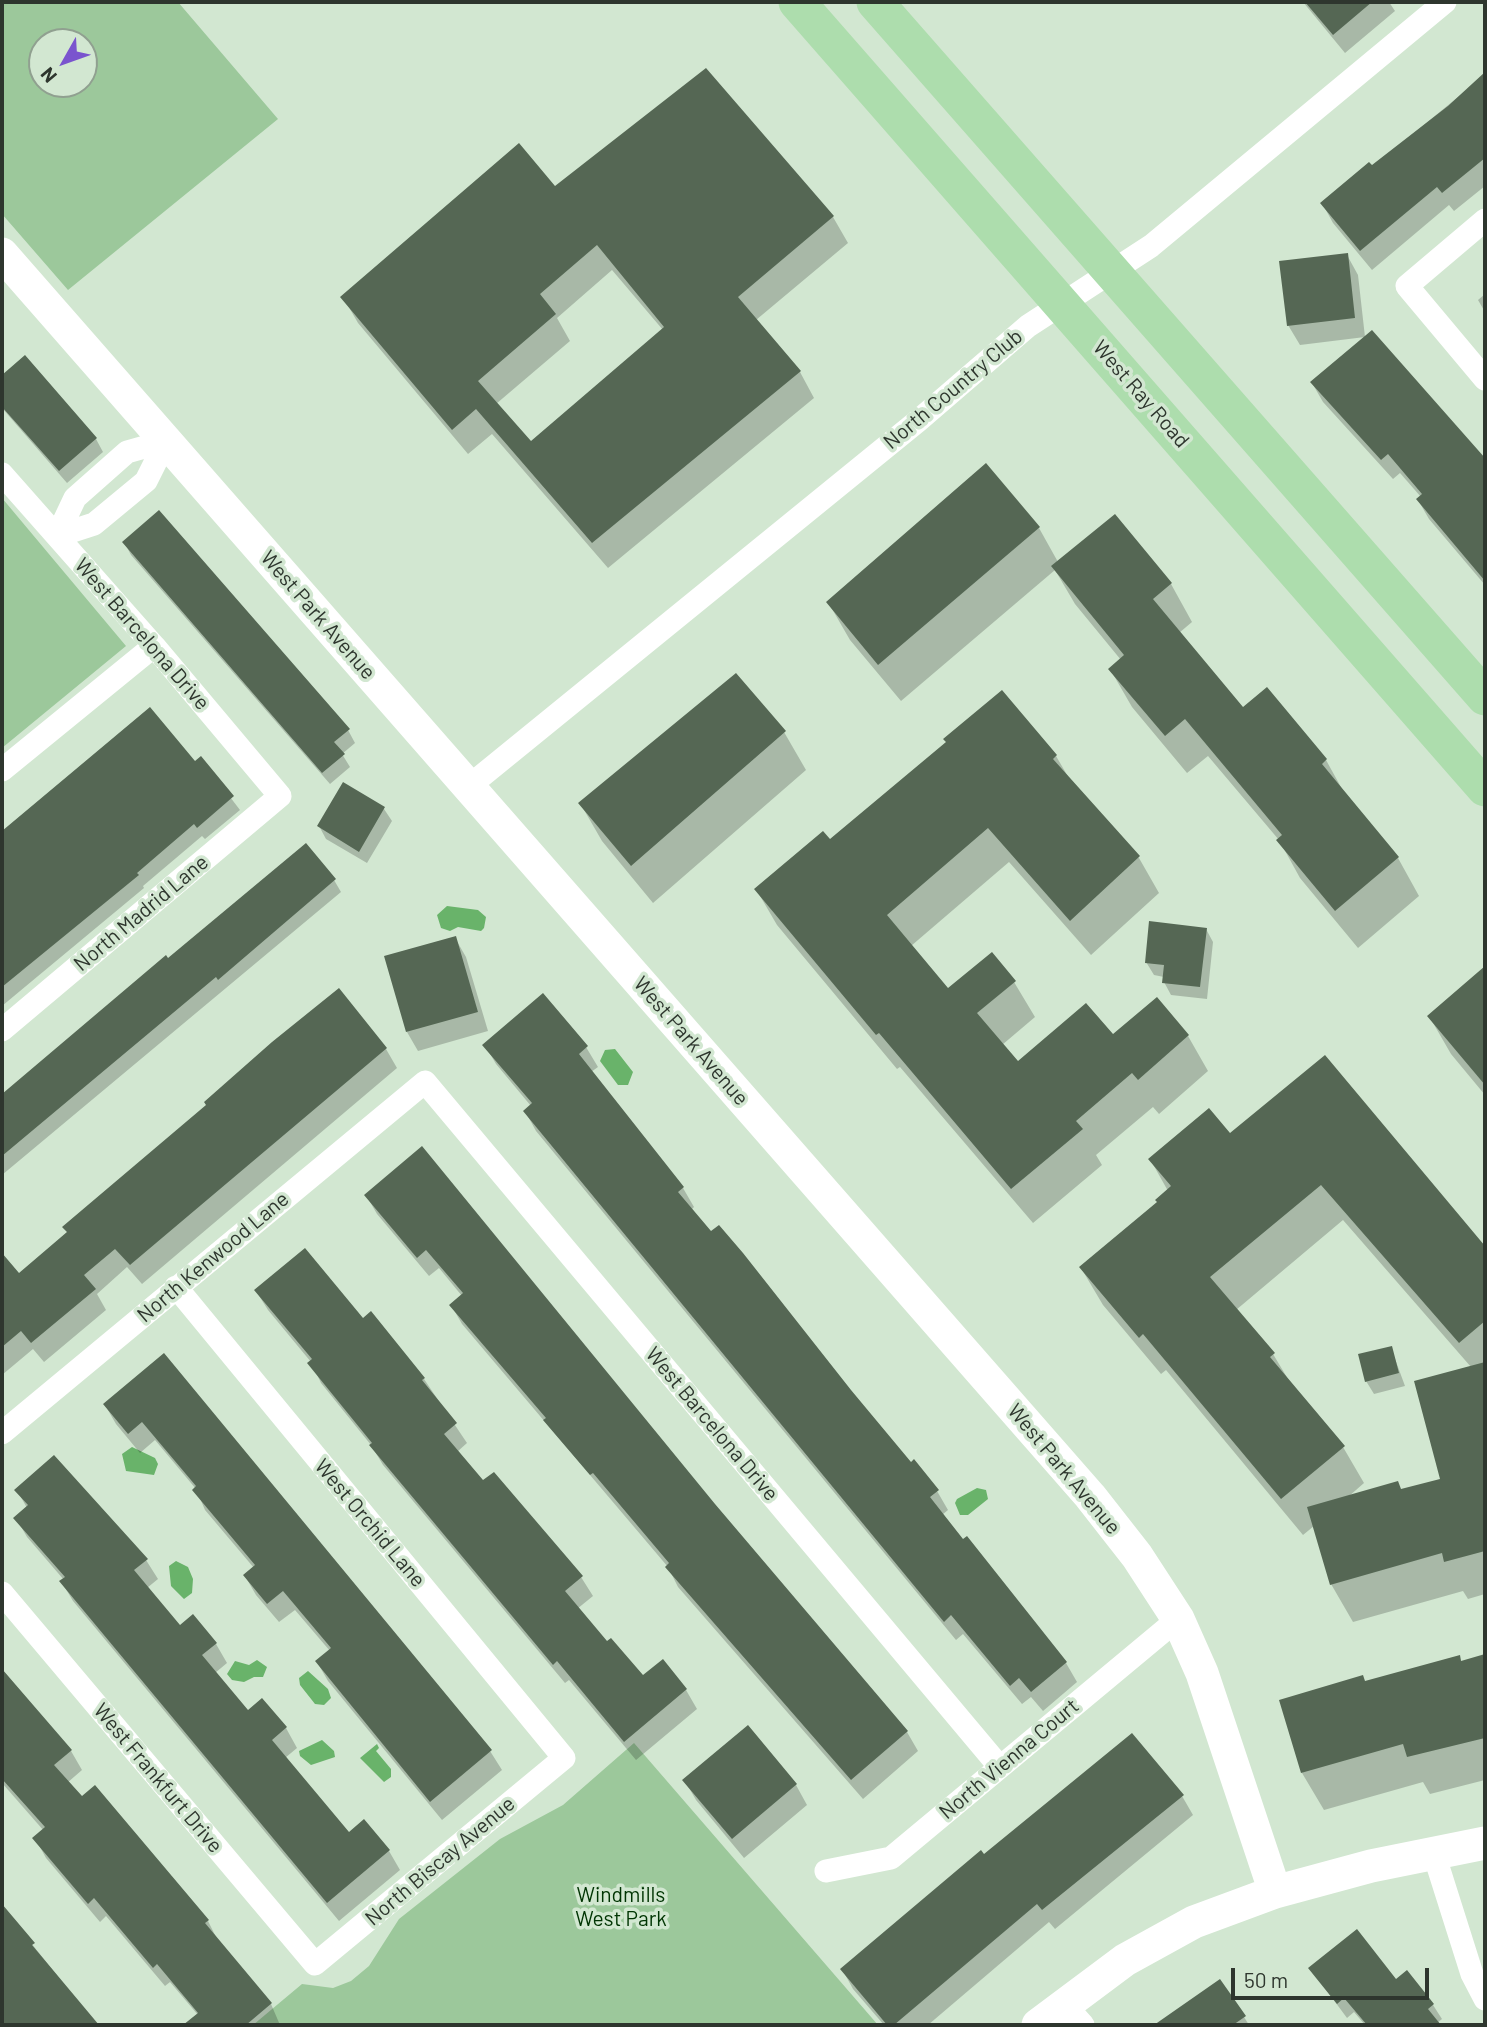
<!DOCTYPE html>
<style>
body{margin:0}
#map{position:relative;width:1487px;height:2027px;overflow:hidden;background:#d2e7d1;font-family:Barlow,sans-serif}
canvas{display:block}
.frame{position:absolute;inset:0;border:4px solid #2e362e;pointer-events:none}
.north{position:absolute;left:28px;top:28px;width:70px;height:70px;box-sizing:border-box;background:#d2e7d1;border:2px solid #90a090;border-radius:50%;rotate:230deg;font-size:19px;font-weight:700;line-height:28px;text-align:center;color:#2e362e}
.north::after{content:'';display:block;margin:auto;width:24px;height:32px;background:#7a54ce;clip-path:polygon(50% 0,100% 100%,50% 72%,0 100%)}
.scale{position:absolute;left:1231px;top:1968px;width:198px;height:32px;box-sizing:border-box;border:4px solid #2e362e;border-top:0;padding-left:9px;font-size:21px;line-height:24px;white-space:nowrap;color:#2e362e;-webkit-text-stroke:5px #d2e7d1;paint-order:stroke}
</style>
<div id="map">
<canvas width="1487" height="2027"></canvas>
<div class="frame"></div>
<div class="north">N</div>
<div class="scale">50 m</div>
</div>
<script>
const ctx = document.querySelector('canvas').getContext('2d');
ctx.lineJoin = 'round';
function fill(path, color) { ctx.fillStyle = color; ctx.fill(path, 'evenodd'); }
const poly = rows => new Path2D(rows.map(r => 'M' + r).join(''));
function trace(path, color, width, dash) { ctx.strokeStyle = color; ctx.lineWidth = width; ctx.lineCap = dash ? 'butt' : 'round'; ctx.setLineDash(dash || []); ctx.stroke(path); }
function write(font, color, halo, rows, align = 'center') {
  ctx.font = font + ' Barlow,sans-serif'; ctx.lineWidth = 7; ctx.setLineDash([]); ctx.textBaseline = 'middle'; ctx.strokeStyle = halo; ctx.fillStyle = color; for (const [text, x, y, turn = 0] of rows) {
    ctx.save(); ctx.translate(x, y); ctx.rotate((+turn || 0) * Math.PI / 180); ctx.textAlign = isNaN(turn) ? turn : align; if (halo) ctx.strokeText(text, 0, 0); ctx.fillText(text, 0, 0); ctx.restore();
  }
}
fill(poly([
 [2,2,178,2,278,119,68,290,2,214],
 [42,42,84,42,84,84,42,84],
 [2,498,126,646,2,748],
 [634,1743,878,2025,253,2025,302,1984,333,1988,351,1981,369,1966,399,1919,500,1839,563,1805]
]), '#9cc89b');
fill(poly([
 [447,906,478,910,486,917,484,928,481,931,458,927,450,931,441,928,437,915],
 [615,1049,633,1072,628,1085,618,1085,600,1061,605,1050],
 [132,1447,155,1458,158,1464,154,1475,126,1471,122,1454],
 [977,1488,986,1490,988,1499,968,1515,960,1515,955,1503,957,1499],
 [176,1561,188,1567,193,1579,192,1593,184,1599,171,1586,169,1566],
 [257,1660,267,1667,263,1677,254,1677,244,1682,232,1680,227,1674,235,1661,249,1665],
 [308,1671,328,1689,331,1698,324,1705,315,1704,300,1685,299,1678],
 [322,1740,334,1751,335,1757,311,1765,300,1756,299,1751],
 [377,1744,379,1748,376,1751,391,1769,391,1777,384,1782,360,1758]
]), '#69b36a');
fill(poly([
 [1303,2,1389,2,1395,11,1345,53],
 [1485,75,1485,186,1454,211,1449,205,1372,270,1333,223,1322,203,1371,168],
 [555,189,833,217,848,243,756,320,800,372,814,398,608,568,492,434,468,454,358,323,343,297],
 [612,270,663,330,530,444,496,404,570,341,557,318],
 [1347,255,1358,275,1365,337,1300,345,1288,325],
 [1485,294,1485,312,1478,300],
 [1372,332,1485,463,1485,585,1429,519,1418,500,1421,497,1400,473,1393,479,1323,402,1312,383],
 [24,358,96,439,103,452,67,483,2,408,2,377],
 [1114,516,1171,584,1192,622,1179,633,1243,710,1267,690,1326,760,1347,798,1398,858,1419,896,1358,948,1300,878,1279,840,1208,756,1187,773,1132,707,1110,669,1121,660,1075,604,1055,570,901,701,850,640,828,602,1039,528,1058,562],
 [124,542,348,730,355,743,342,754,350,767,330,784,131,555],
 [150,709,195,763,201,759,240,810,205,839,202,836,143,886,144,888,2,1006,2,833],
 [784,732,806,770,653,903,602,841,580,803],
 [1056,756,1070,780,1139,858,1159,893,1091,955,1009,862,911,946,948,991,1014,982,1035,1017,1002,1045,1018,1064,1113,1037,1188,1036,1208,1071,1159,1114,1153,1107,1096,1155,1102,1165,1033,1223,900,1067,897,1069,777,925,756,889,830,841],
 [344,785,384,809,392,821,367,863,326,839,319,826],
 [334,880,341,892,2,1175,2,1095,165,958,167,960],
 [1206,929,1213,942,1207,999,1171,995,1164,982,1164,977,1154,975,1146,962],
 [455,938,466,957,488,1031,418,1051,407,1032],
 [1485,969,1485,1095,1451,1054,1429,1016],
 [339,990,386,1049,397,1068,142,1284,127,1267,97,1294,106,1310,44,1362,33,1349,2,1375,2,1265,6,1261,18,1276],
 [485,1045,586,1047,598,1067,591,1072,683,1188,694,1207,691,1210,911,1464,937,1491,948,1510,942,1515,1066,1663,1077,1682,1043,1711,1031,1697,1022,1704,963,1634,956,1640,536,1131,525,1111,531,1106,496,1064],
 [1324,1057,1485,1248,1485,1594,1468,1599,1463,1591,1353,1622,1331,1584,1314,1526,1303,1535,1166,1370,1161,1374,1103,1305,1081,1268,1159,1203,1168,1191,1150,1159,1230,1135],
 [1343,1220,1471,1367,1443,1480,1402,1491,1348,1497,1364,1483,1343,1447,1291,1384,1273,1354,1236,1310],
 [366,1195,714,1505,907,1732,918,1751,863,1799,678,1587,668,1567,462,1324,451,1305,462,1296,439,1268,429,1276,377,1214],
 [256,1291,363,1320,424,1379,467,1443,457,1452,483,1483,581,1577,593,1596,577,1609,607,1644,643,1678,686,1690,697,1709,636,1760,569,1680,565,1683,383,1465,371,1445,321,1383,311,1362,268,1310],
 [1391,1348,1405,1386,1374,1394,1366,1381],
 [164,1355,490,1751,502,1770,442,1820,328,1681,317,1662,330,1651,295,1610,279,1622,256,1595,245,1576,254,1568,205,1510,196,1489,155,1440,140,1453,116,1424,105,1405],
 [17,1490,146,1560,158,1579,147,1588,180,1627,216,1644,227,1663,215,1673,248,1713,286,1728,297,1748,285,1758,349,1834,389,1851,400,1870,339,1921,73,1601,61,1581,64,1580,27,1537,16,1518,27,1508],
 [1485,1656,1485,1780,1430,1794,1423,1782,1324,1810,1302,1773,1365,1682,1459,1657,1462,1662],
 [2,1669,71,1751,82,1770,67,1783,81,1799,95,1787,208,1921,218,1941,271,2004,280,2025,189,2025,198,2015,170,1982,165,1986,106,1916,100,1922,46,1858,35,1838,44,1831,2,1783],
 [747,1728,796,1785,807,1805,744,1858,696,1800,685,1781],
 [1182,1796,1193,1815,1055,1929,1049,1922,928,2025,884,2025,853,1989,842,1969,984,1856],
 [2,1907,97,2025,2,2025],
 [1310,1968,1396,1981,1433,2005,1442,2019,1437,2023,1440,2025,1365,2025,1354,2012,1347,2018],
 [1244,2017,1249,2025,1160,2023]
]), '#0003');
fill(poly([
 [1305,2,1372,2,1333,35],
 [706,68,834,216,738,297,801,371,592,543,476,409,452,430,340,297,519,143,555,186],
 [597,245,664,327,531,441,478,381,556,314,540,294],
 [1485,72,1485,158,1442,193,1437,187,1360,251,1320,203,1369,162,1372,165,1448,106],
 [1348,253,1355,318,1287,326,1279,261],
 [1372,330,1485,458,1485,581,1416,499,1422,494,1388,454,1381,460,1310,382],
 [25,355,97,438,59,471,2,407,2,375],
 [986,463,1040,527,878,665,826,602],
 [159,510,350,729,334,742,345,754,322,773,122,542],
 [1115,514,1172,583,1153,599,1243,707,1267,687,1327,759,1322,764,1399,857,1335,911,1276,840,1282,835,1185,719,1165,736,1108,669,1124,655,1051,566],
 [736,673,786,731,631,866,578,803],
 [1002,690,1057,755,1053,759,1140,856,1070,921,988,828,887,915,948,988,992,952,1016,981,977,1013,1018,1061,1086,1003,1113,1034,1157,997,1189,1035,1138,1080,1132,1073,1076,1121,1083,1129,1011,1189,879,1033,876,1035,754,889,823,831,830,839,946,742,943,739],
 [150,707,195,761,201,756,234,796,197,828,194,824,137,873,139,875,2,987,2,831],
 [343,782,385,807,359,852,317,826],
 [306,843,336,879,218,980,216,977,2,1156,2,1094,166,955,168,958],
 [1149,921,1207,928,1200,987,1162,983,1164,965,1145,963],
 [456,936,478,1012,406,1032,384,956],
 [1485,966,1485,1085,1427,1016],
 [339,988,387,1048,130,1265,115,1249,84,1275,96,1289,31,1343,21,1331,2,1347,2,1253,19,1273,67,1232,62,1227,206,1105,204,1102,272,1042],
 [543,993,588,1046,579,1054,684,1187,678,1192,711,1231,719,1225,743,1253,851,1390,911,1462,914,1459,939,1490,930,1497,963,1539,967,1536,1067,1662,1031,1692,1019,1678,1010,1686,951,1615,944,1622,523,1111,532,1103,482,1045],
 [1325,1055,1485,1246,1485,1321,1459,1343,1321,1185,1210,1277,1275,1353,1270,1357,1345,1446,1281,1499,1143,1334,1139,1338,1079,1267,1157,1202,1155,1200,1171,1186,1148,1159,1209,1108,1230,1133],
 [422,1146,715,1504,908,1731,851,1780,665,1567,669,1563,593,1473,590,1475,543,1420,546,1418,449,1305,463,1293,426,1250,417,1258,364,1195],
 [305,1248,363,1318,371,1311,425,1378,422,1380,457,1423,444,1434,483,1480,494,1472,583,1576,565,1591,607,1641,611,1638,643,1675,663,1659,687,1689,624,1742,557,1661,553,1665,369,1445,372,1443,307,1363,312,1359,254,1290],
 [1392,1346,1399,1373,1365,1382,1358,1354],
 [164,1353,492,1750,430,1802,315,1661,331,1648,283,1591,267,1604,243,1575,255,1565,192,1490,196,1486,142,1422,128,1434,103,1404],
 [1485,1362,1485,1551,1444,1562,1442,1553,1330,1585,1307,1507,1398,1481,1401,1489,1440,1479,1414,1381],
 [54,1455,148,1559,134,1570,180,1625,193,1614,217,1643,202,1655,248,1710,262,1698,287,1727,272,1740,349,1832,364,1819,390,1850,327,1903,59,1581,65,1577,13,1518,28,1505,14,1490],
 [1485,1654,1485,1738,1407,1757,1403,1744,1301,1773,1279,1700,1363,1675,1365,1681,1460,1655,1461,1661],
 [2,1669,72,1750,54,1765,82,1796,95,1785,209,1920,205,1923,272,2003,246,2025,183,2025,198,2013,157,1964,153,1968,94,1898,88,1904,32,1838,45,1827,2,1779],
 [748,1725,797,1784,732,1839,682,1780],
 [1132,1733,1184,1795,1042,1910,1037,1904,894,2025,887,2025,840,1969,981,1850,984,1854],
 [2,1904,35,1943,32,1945,99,2025,2,2025],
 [1357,1929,1396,1979,1407,1970,1434,2004,1428,2009,1441,2025,1367,2025,1344,1998,1337,2004,1308,1968],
 [1220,1979,1246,2016,1233,2025,1154,2025]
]), '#556754');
trace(poly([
 [1485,220,1407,286,1485,379],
 [2,474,154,646,280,796,2,1030],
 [57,536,75,498,127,452,166,441],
 [57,536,94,524,146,481,166,441],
 [2,770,154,646],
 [468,787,919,420,1028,326,1151,246,1445,2],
 [2,1433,425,1082,999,1766],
 [2,1593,315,1964,564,1758,176,1287],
 [1434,1854,1472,1974,1485,1999],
 [826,1871,891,1858,1178,1619],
 [1064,2004,1083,2025]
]), '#fff', 23);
trace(poly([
 [2,254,1090,1496,1137,1556,1178,1619,1202,1673,1275,1892],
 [1038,2025,1125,1960,1194,1922,1275,1892,1371,1866,1485,1843]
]), '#fff', 33);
trace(poly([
 [797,2,1485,788],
 [875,2,1485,697]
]), '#adddad', 37);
write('21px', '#2e362e', '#d2e7d1', [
 ["North Country Club",953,389,-40],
 ["West Ray Road",1141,394,49],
 ["West Park Avenue",318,615,49],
 ["West Barcelona Drive",142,634,49],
 ["North Madrid Lane",141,913,-40],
 ["West Park Avenue",691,1041,49],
 ["North Kenwood Lane",213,1257,-40],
 ["West Barcelona Drive",712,1424,50],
 ["West Park Avenue",1064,1469,50],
 ["West Orchid Lane",370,1523,50],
 ["North Vienna Court",1009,1759,-40],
 ["West Frankfurt Drive",158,1778,50],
 ["North Biscay Avenue",440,1861,-40]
]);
write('21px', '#003503', '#d2e7d1', [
 ["Windmills",621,1895],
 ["West Park",621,1919]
]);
</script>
